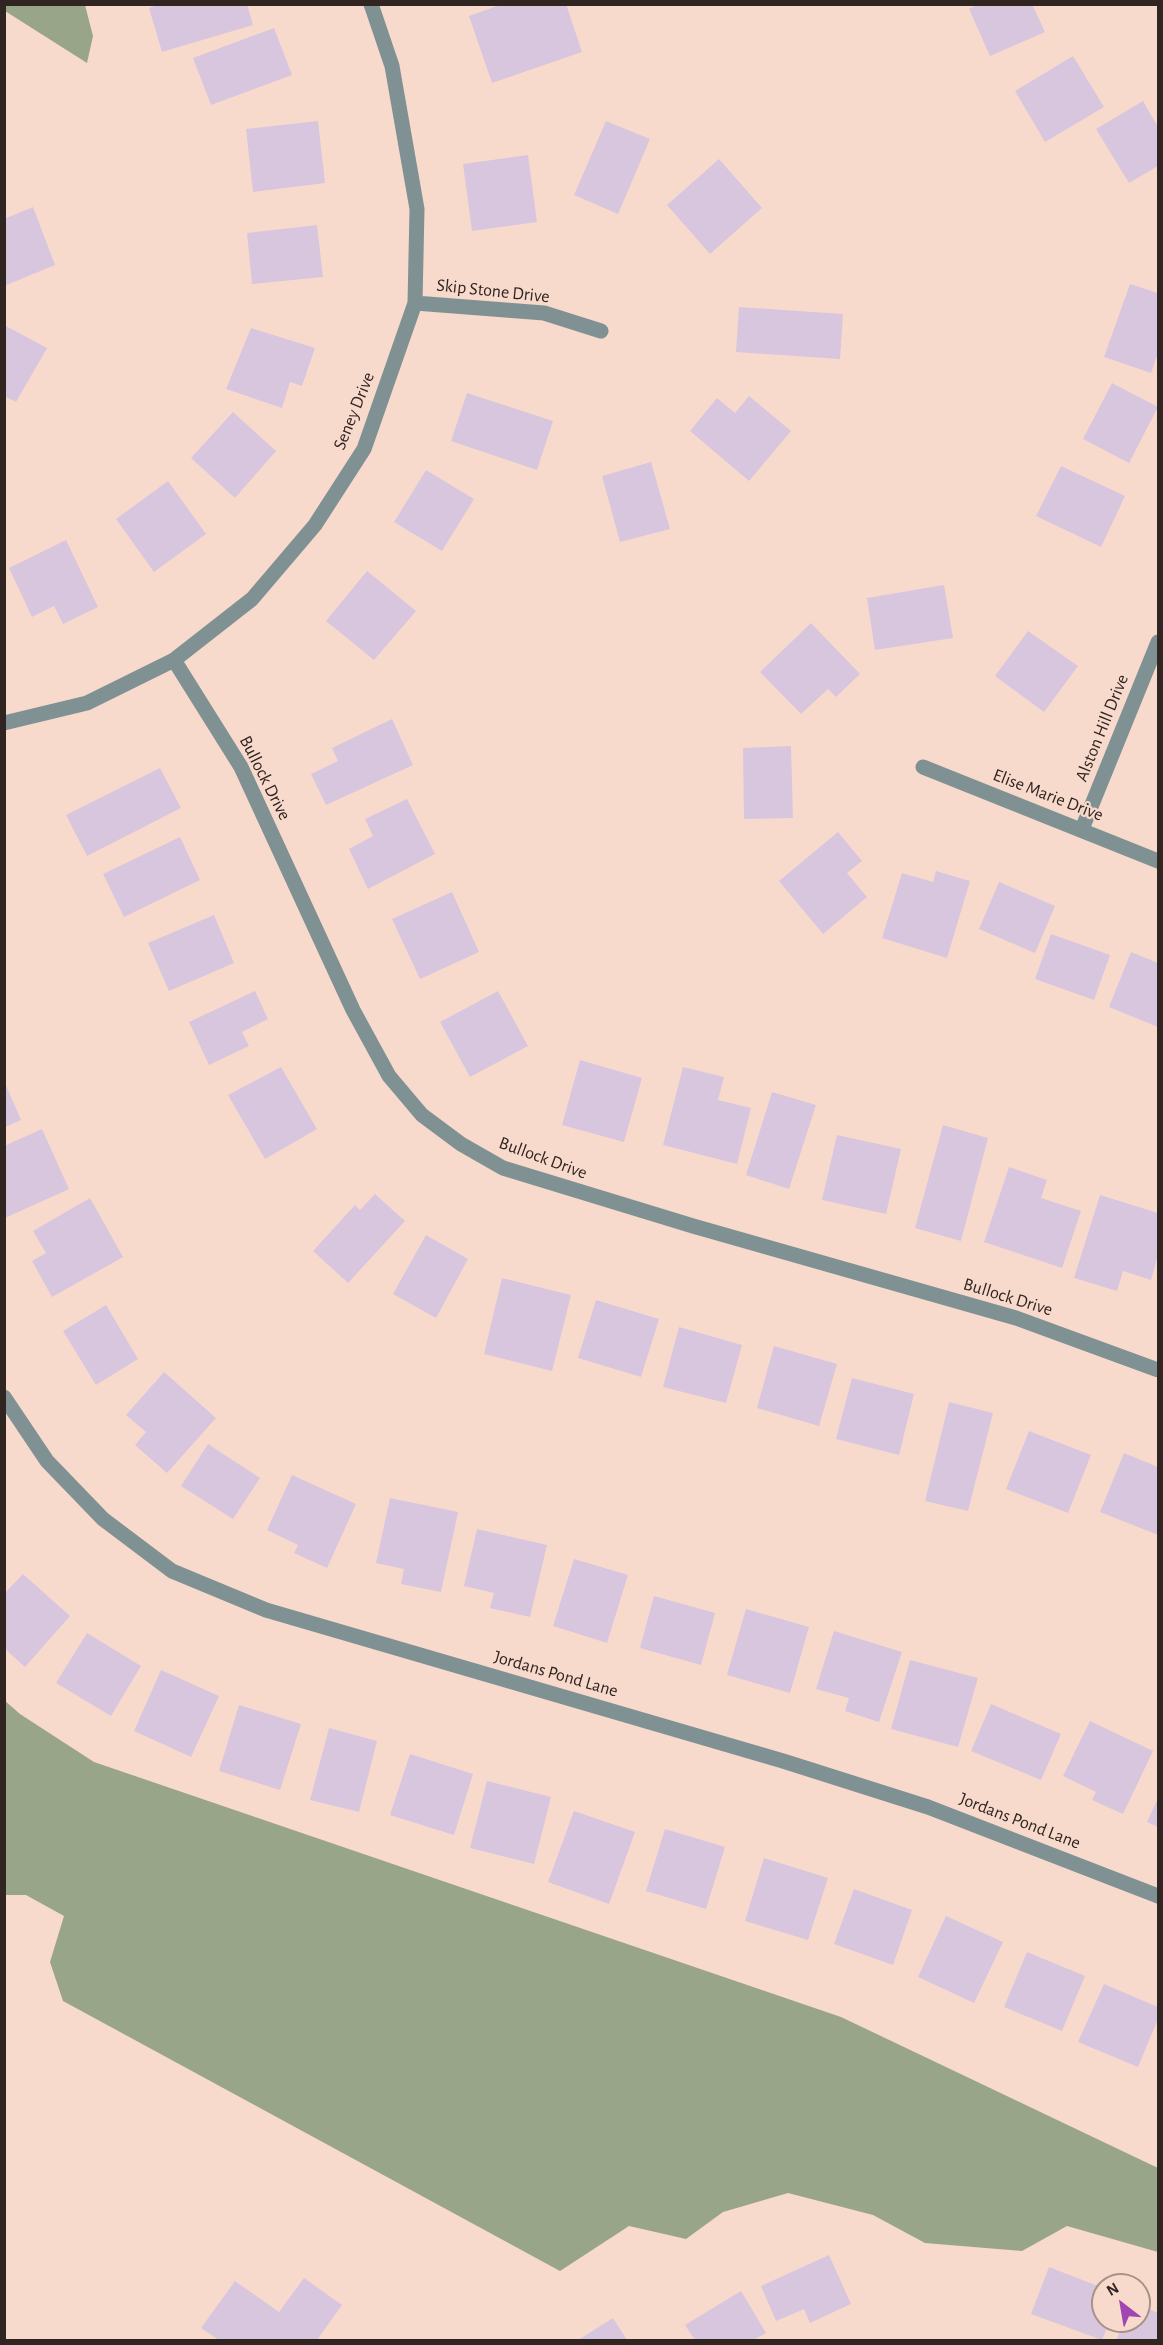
<!DOCTYPE html>
<style>
body{margin:0}
#map{position:relative;width:1163px;height:2345px;overflow:hidden;background:#f8dacd;font-family:"Alegreya Sans",sans-serif}
canvas{display:block}
.frame{position:absolute;inset:0;border:6px solid #302520;pointer-events:none}
.north{position:absolute;left:1091px;top:2273px;width:60px;height:60px;box-sizing:border-box;background:#f8dacd;border:2px solid #a89288;border-radius:50%;rotate:329deg;font-size:16px;font-weight:700;line-height:24px;text-align:center;color:#302520}
.north::after{content:'';display:block;margin:auto;width:21px;height:27px;background:#a046b1;clip-path:polygon(50% 0,100% 100%,50% 72%,0 100%)}
</style>
<div id="map">
<canvas width="1163" height="2345"></canvas>
<div class="frame"></div>
<div class="north">N</div>
</div>
<script>
const ctx = document.querySelector('canvas').getContext('2d');
ctx.lineJoin = 'round';
function fill(path, color) { ctx.fillStyle = color; ctx.fill(path, 'evenodd'); }
const poly = rows => new Path2D(rows.map(r => 'M' + r).join(''));
function trace(path, color, width, dash) { ctx.strokeStyle = color; ctx.lineWidth = width; ctx.lineCap = dash ? 'butt' : 'round'; ctx.setLineDash(dash || []); ctx.stroke(path); }
function write(font, color, halo, rows, align = 'center') {
  ctx.font = font + ' "Alegreya Sans",sans-serif'; ctx.lineWidth = 4.5; ctx.setLineDash([]); ctx.textBaseline = 'middle'; ctx.strokeStyle = halo; ctx.fillStyle = color; for (const [text, x, y, turn = 0] of rows) {
    ctx.save(); ctx.translate(x, y); ctx.rotate((+turn || 0) * Math.PI / 180); ctx.textAlign = isNaN(turn) ? turn : align; if (halo) ctx.strokeText(text, 0, 0); ctx.fillText(text, 0, 0); ctx.restore();
  }
}
fill(poly([
 [4,5,85,5,93,36,87,63,5,11],
 [4,1700,20,1714,94,1762,841,2017,1158,2168,1158,2252,1067,2226,1022,2251,925,2243,873,2215,788,2193,723,2212,686,2239,629,2226,560,2271,63,2001,50,1962,64,1916,26,1895,5,1895]
]), '#98a588');
fill(poly([
 [160,4,247,4,253,25,162,52,149,8],
 [503,4,566,4,582,52,492,83,469,16],
 [978,4,1032,4,1045,32,990,56,969,9],
 [274,28,292,75,211,105,193,58],
 [1073,56,1104,107,1045,142,1015,91],
 [1143,101,1158,127,1158,166,1129,183,1096,129],
 [318,121,325,183,253,192,246,129],
 [606,121,650,139,618,214,574,195],
 [528,155,537,222,472,231,463,164],
 [719,159,762,208,710,254,667,205],
 [33,207,55,265,4,286,4,219],
 [317,225,323,277,252,284,247,233],
 [1130,284,1158,293,1158,353,1151,373,1104,357],
 [739,307,843,314,840,359,736,352],
 [4,325,47,348,16,402,4,396],
 [251,328,315,348,302,386,290,382,282,408,226,389],
 [1112,383,1158,407,1129,463,1083,439],
 [467,393,553,421,537,470,451,441],
 [749,396,791,431,749,481,690,431,717,398,735,413],
 [233,412,276,451,235,498,191,458],
 [651,462,670,529,620,542,602,476],
 [1061,466,1125,496,1101,547,1036,516],
 [426,470,474,499,442,551,394,522],
 [168,481,206,534,154,572,116,519],
 [66,540,98,607,63,624,54,606,32,617,9,568],
 [367,571,416,611,374,660,326,621],
 [944,585,953,638,875,650,867,598],
 [811,623,860,674,836,697,828,689,801,714,760,672],
 [1028,631,1078,666,1044,712,995,676],
 [392,719,413,765,326,805,311,774,338,761,332,748],
 [791,746,793,818,744,819,743,748],
 [160,768,181,808,87,856,66,815],
 [407,799,435,854,368,889,349,849,373,836,365,819],
 [838,832,862,861,847,873,867,897,823,934,779,881],
 [180,837,200,880,124,917,103,874],
 [936,871,970,881,947,958,882,938,902,873,933,882],
 [999,882,1055,906,1035,953,979,929],
 [452,892,479,952,420,979,392,919],
 [214,915,234,963,169,991,148,943],
 [1051,934,1110,955,1094,1000,1035,979],
 [1131,952,1158,963,1158,1027,1109,1007],
 [255,991,268,1019,242,1032,249,1046,209,1065,189,1022],
 [498,991,528,1046,470,1077,440,1022],
 [580,1060,642,1078,624,1142,562,1125],
 [281,1067,317,1129,265,1159,228,1095],
 [683,1067,724,1077,718,1100,751,1108,737,1164,663,1145],
 [5,1083,21,1120,5,1127],
 [772,1092,816,1105,789,1189,746,1175],
 [943,1125,988,1138,961,1241,915,1228],
 [42,1129,69,1189,5,1218,4,1146],
 [837,1135,901,1149,886,1214,822,1200],
 [1009,1167,1047,1180,1041,1198,1081,1211,1062,1268,984,1242],
 [375,1194,405,1221,348,1283,313,1251,355,1205,360,1210],
 [1100,1195,1158,1213,1158,1255,1151,1280,1123,1271,1117,1291,1074,1278],
 [90,1198,123,1257,52,1297,32,1261,46,1253,33,1231],
 [426,1235,468,1259,436,1318,393,1294],
 [502,1278,571,1295,552,1371,484,1354],
 [596,1300,659,1319,641,1377,578,1358],
 [106,1305,138,1359,96,1385,63,1331],
 [679,1327,742,1345,726,1403,663,1387],
 [774,1346,837,1364,819,1426,757,1408],
 [164,1372,216,1418,167,1473,135,1445,146,1432,126,1415],
 [852,1378,914,1394,899,1455,836,1439],
 [949,1402,993,1413,968,1511,925,1501],
 [1029,1431,1091,1455,1068,1513,1006,1489],
 [208,1444,260,1478,233,1519,181,1486],
 [1124,1453,1158,1467,1158,1535,1100,1512],
 [292,1475,356,1504,327,1568,294,1553,298,1545,267,1530],
 [390,1498,458,1512,441,1592,401,1584,404,1569,376,1563],
 [477,1529,547,1545,530,1617,490,1608,494,1593,464,1586],
 [574,1559,628,1575,607,1643,553,1626],
 [23,1574,70,1616,25,1667,4,1648,4,1594],
 [654,1596,715,1613,701,1665,640,1648],
 [746,1609,809,1627,790,1693,727,1675],
 [834,1631,902,1652,879,1722,845,1711,849,1698,816,1689],
 [87,1633,141,1666,111,1716,56,1683],
 [910,1660,978,1678,958,1747,891,1729],
 [161,1670,219,1696,191,1757,134,1731],
 [991,1704,1061,1734,1041,1780,971,1751],
 [239,1705,301,1724,280,1790,219,1771],
 [1090,1721,1153,1751,1123,1814,1092,1800,1096,1792,1063,1776],
 [329,1728,377,1741,359,1812,310,1800],
 [410,1754,473,1774,454,1835,390,1815],
 [487,1781,551,1797,534,1864,470,1848],
 [1158,1798,1158,1827,1147,1822],
 [574,1811,635,1832,609,1904,548,1882],
 [665,1829,725,1847,706,1909,646,1891],
 [764,1858,828,1878,808,1940,745,1921],
 [854,1889,912,1910,893,1965,834,1944],
 [946,1916,1003,1942,974,2003,918,1977],
 [1027,1952,1085,1976,1062,2031,1004,2007],
 [1104,1984,1158,2007,1158,2019,1138,2067,1078,2042],
 [829,2255,851,2304,810,2323,804,2309,776,2321,761,2286],
 [1049,2267,1103,2288,1103,2321,1110,2321,1102,2340,1031,2314],
 [304,2278,342,2305,317,2340,219,2340,201,2328,235,2281,279,2312],
 [741,2291,766,2333,753,2340,695,2340,685,2325],
 [1139,2304,1158,2313,1158,2340,1116,2340,1125,2321,1139,2321],
 [613,2318,627,2340,578,2340]
]), '#d7c6de');
trace(poly([
 [415,303,544,313,601,331],
 [174,660,241,767,353,1010,389,1076,422,1115,461,1144,503,1168,693,1226,1016,1318,1158,1370],
 [4,723,87,703,174,660,252,599,315,525,364,449,415,303,417,209,392,66,371,4],
 [923,767,1158,861],
 [1082,829,1158,642],
 [4,1397,47,1461,103,1519,172,1571,266,1610,783,1761,928,1807,1158,1896]
]), '#809194', 15);
write('18px', '#302520', '#f8dacd', [
 ["Skip Stone Drive",493,291,6],
 ["Seney Drive",354,411,-68],
 ["Alston Hill Drive",1102,728,-68],
 ["Bullock Drive",265,778,63],
 ["Elise Marie Drive",1048,795,21],
 ["Bullock Drive",543,1158,20],
 ["Bullock Drive",1008,1297,17],
 ["Jordans Pond Lane",556,1674,16],
 ["Jordans Pond Lane",1020,1821,21]
]);
</script>
